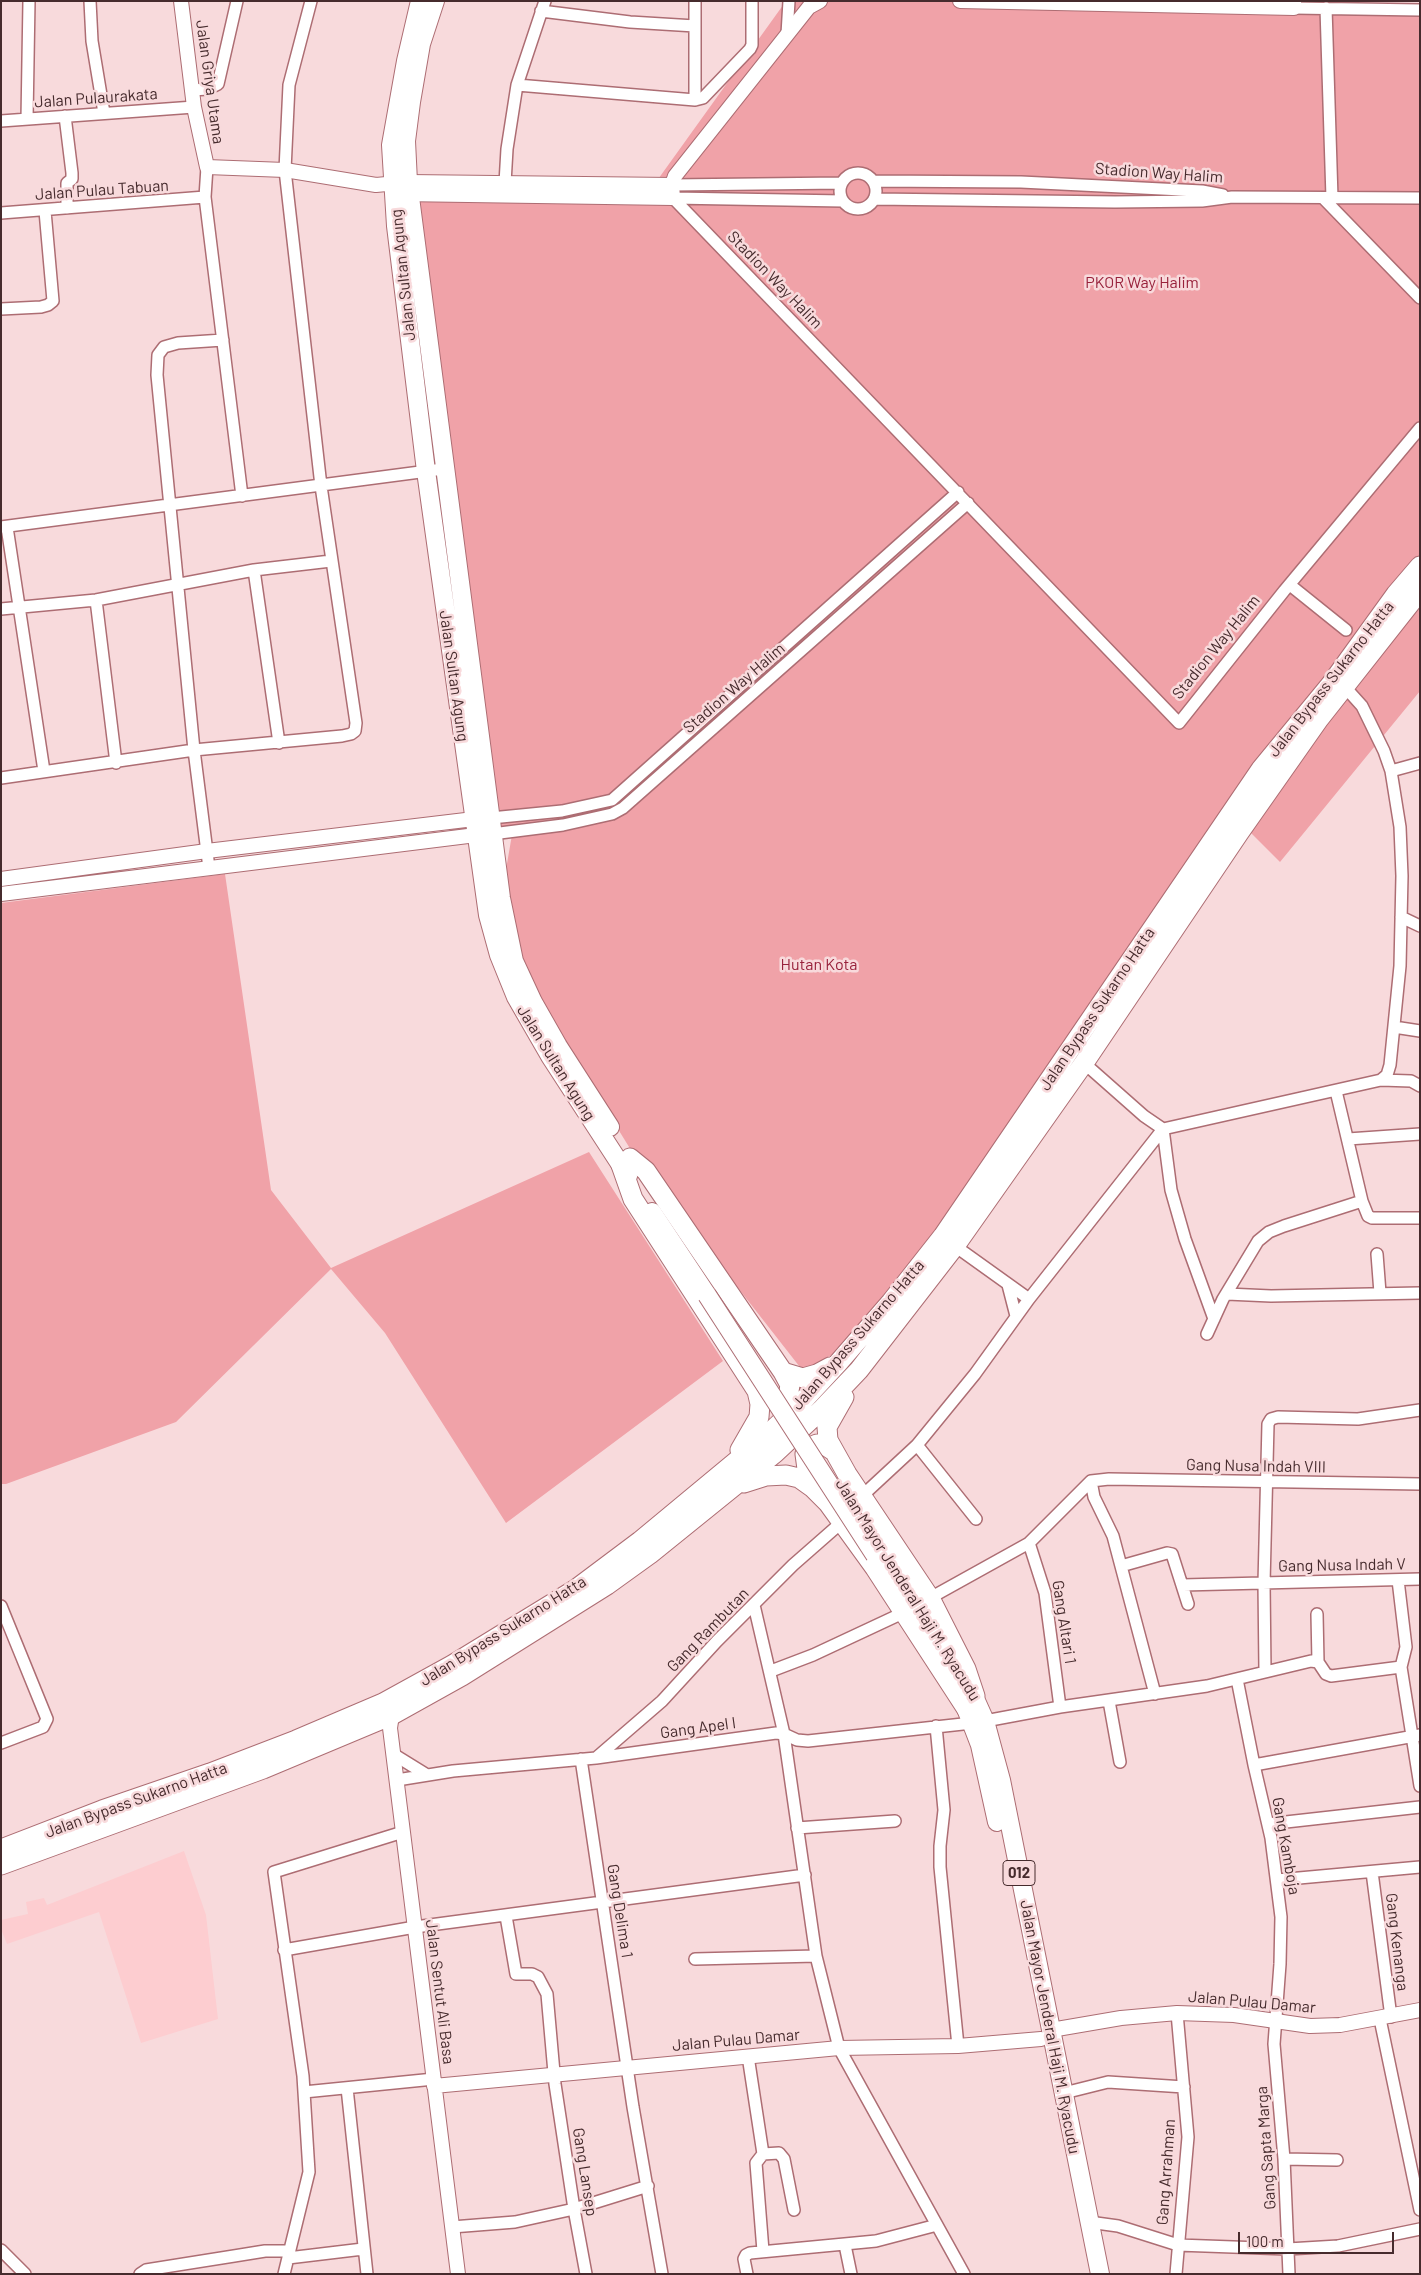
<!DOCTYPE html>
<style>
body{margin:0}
#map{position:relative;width:1421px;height:2275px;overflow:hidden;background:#f8dadc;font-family:Barlow,sans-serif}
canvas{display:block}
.frame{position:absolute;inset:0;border:2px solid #462b2d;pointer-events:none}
.scale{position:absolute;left:1238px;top:2232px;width:156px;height:22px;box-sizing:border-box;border:2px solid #462b2d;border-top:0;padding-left:6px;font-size:15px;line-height:18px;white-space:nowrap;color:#462b2d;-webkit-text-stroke:4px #f8dadc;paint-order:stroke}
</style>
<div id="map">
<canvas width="1421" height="2275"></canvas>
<div class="frame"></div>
<div class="scale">100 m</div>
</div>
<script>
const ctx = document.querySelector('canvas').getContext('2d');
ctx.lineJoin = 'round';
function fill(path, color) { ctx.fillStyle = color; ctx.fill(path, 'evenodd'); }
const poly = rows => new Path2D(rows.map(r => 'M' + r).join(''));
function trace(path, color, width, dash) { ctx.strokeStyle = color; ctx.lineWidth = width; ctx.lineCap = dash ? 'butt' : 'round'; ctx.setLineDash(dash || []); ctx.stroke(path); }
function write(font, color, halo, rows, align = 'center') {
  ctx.font = font + ' Barlow,sans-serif'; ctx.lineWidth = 5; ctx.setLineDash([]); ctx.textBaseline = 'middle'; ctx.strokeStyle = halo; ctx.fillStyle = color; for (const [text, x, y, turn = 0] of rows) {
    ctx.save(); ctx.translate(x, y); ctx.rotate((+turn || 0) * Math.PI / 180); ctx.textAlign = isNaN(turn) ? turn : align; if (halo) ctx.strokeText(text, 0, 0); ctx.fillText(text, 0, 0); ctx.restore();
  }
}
fill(poly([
 [184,1851,206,1915,218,2019,141,2043,99,1912,7,1944,1,1929,1,1920,28,1914,26,1902,44,1898,47,1905]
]), '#fdcdd0');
fill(poly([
 [786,1,1012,1,1420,9,1420,691,1280,862,1233,815,1032,1106,844,1348,803,1371,634,1155,515,962,501,898,513,829,493,832,408,189,651,189],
 [225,874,271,1190,331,1268,589,1152,723,1361,506,1523,385,1333,331,1269,176,1422,6,1484,1,1484,1,903]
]), '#f0a2a8');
const minor = poly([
 [90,1,92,41,104,113],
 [695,1,695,100],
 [1294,8,1420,10],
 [1326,8,1332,198],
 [541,11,630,22,695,26],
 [787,34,789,1],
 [517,85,695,100,703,98,750,49,752,45,752,1],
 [192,90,208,89,218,84,237,1],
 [65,116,72,173,72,179,67,183,67,208],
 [27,119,29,1],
 [1,121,194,107],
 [207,167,205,197,242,496],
 '840 191a18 18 0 1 1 36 0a18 18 0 1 1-36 0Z',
 [873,181,1021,182,1202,191,1223,195],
 [505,183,507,149,517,85,545,1],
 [672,185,842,183],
 [673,198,1179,723,1284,591,1420,428],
 [673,198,843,201],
 [1323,198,1420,298],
 [874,199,1115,202,1202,201,1232,197,1420,198],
 [1,213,205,197],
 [1,309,41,307,48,305,53,301,45,211],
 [1,527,443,469],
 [7,527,44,771],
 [254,570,279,743],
 [1290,585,1346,630],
 [96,600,116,763],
 [1,609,96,600,254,570,331,561],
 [1391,771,1420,763],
 [1,778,194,750,342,736,351,734,355,731,356,723,321,486,285,170,289,85,311,1],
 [491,818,562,811,612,800,958,492],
 [492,834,563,825,612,814,623,808,968,503],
 [209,868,194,750,157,375,158,355,164,347,178,343,223,340],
 [1401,917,1420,926],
 [1394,1027,1420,1031],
 [1084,1063,1144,1116,1163,1129,1171,1190,1185,1239,1214,1319],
 [1381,1080,1411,1081,1420,1086],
 [1336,1091,1362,1201,1368,1216,1372,1218,1420,1218],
 [1348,1139,1420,1134],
 [955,1246,1029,1299],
 [1377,1254,1380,1293],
 [1008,1285,1016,1316],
 [1227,1294,1271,1296,1420,1293],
 [1207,1334,1223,1299,1258,1241,1269,1232,1284,1226,1362,1201],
 [917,1445,976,1519],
 [1091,1481,1109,1479,1420,1484],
 [1091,1481,1094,1497,1113,1536,1155,1694],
 [862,1496,917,1445,975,1374,1029,1299,1163,1129,1381,1080,1387,1075,1390,1065,1400,966,1402,876,1400,827,1391,771,1384,751,1362,706,1344,686],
 [1029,1543,1045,1593,1060,1707],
 [1121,1566,1167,1553,1172,1554,1188,1604],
 [1398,1580,1406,1647,1401,1667,1420,1786],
 [1183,1585,1420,1579],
 [930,1598,1029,1543,1091,1481],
 [754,1605,784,1734,816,1956,839,2048,964,2274],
 [1,1606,47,1719,43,1727,1,1743],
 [1317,1614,1318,1662],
 [771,1671,813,1655,905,1612],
 [1265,1671,1264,1583,1268,1424,1271,1419,1278,1417,1358,1419,1420,1410],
 [1237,1679,1254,1765,1271,1838,1281,1917,1280,1964,1274,2044,1284,2159,1289,2274],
 [1109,1701,1120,1762],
 [985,1721,1060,1707,1207,1686,1311,1661,1318,1662,1326,1674,1331,1676,1401,1667],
 [936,1726,944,1810,940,1846,940,1867,958,2046],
 [393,1754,427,1775],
 [596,1758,662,1701,717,1641,793,1565,842,1522],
 [581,1759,633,2107,662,2274],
 [1254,1765,1420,1735],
 [397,1780,453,1771,596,1758,776,1733,784,1734,797,1740,808,1741,972,1723],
 [1268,1824,1420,1807],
 [797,1828,895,1821],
 [1372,1872,1391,2017],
 [1277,1880,1420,1867],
 [506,1916,516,1974,532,1974,538,1977,547,1994,555,2084,574,2209,586,2274],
 [284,1950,415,1927,805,1875],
 [695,1959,816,1956],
 [1380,2019,1420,2210],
 [748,2056,763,2154],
 [347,2088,367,2274],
 [304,2092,434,2079],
 [1064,2093,1108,2082,1184,2087],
 [1284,2159,1337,2160],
 [1089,2222,1118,2226,1178,2245,1288,2249,1338,2246,1420,2229],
 [452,2227,515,2222,574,2209,648,2186],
 [845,2245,851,2274],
 [1,2250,25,2274],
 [763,2251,756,2163,763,2154,779,2153,784,2159,794,2210],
 [288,2258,363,2249],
 [140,2274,146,2270,234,2256,265,2251,289,2251],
 [284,2274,309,2172,303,2076,274,1872,403,1832],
 [747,2274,744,2259,746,2255,750,2253,876,2241,937,2225],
 [1176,2274,1188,2137,1177,2013]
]);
const tertiary = poly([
 [181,1,194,107,207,167,285,170,376,185,408,182,672,185],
 [960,1,1294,8,1294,1],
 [400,194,673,198,672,185,675,176,809,7,820,1],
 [1,879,207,851,474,819],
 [1,894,476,835],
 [392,1715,390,1728,458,2274],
 [1051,2030,1121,2018,1177,2013,1234,2015,1310,2026,1340,2025,1420,2010],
 [434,2086,839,2048,958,2046,1041,2039]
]);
const primary = poly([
 [420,1,406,61,391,145,396,226,426,471,488,915,499,955,516,997,550,1056,628,1176],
 [435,1,421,44,411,102,406,141,408,182,501,898,514,961,533,1002,558,1046,610,1127],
 [652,1212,707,1295],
 [884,1549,950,1654],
 [968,1683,985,1721,1001,1780,1100,2274],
 [962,1698,980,1745,997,1822]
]);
const trunk = poly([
 [630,1158,646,1171,783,1372,803,1378,817,1374,830,1367],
 [621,1165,633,1199,757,1391,760,1404,759,1417,740,1450],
 [762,1395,777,1402,788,1397,790,1385,783,1372],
 [844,1397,827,1427,828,1440,847,1474,930,1598,966,1669,975,1696],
 [744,1483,766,1476,786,1475,799,1478,813,1488,828,1503,875,1568,968,1711],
 [818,1488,807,1469,805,1454,808,1448,817,1444,823,1444,832,1450],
 [1,1849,102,1810,210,1773,296,1740,383,1703,452,1665,576,1589,640,1541,763,1439,801,1403,839,1362,891,1302,943,1236,1261,769,1331,684,1396,594,1420,566],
 [1,1865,263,1769,392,1715,462,1676,607,1585,650,1554,775,1453,821,1410,859,1370,955,1246,1084,1063,1239,833,1319,719,1420,591]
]);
trace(minor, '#ad6d73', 14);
trace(tertiary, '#ad6d73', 16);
trace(primary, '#ad6d73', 20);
trace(trunk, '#ad6d73', 21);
trace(minor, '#fff', 11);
trace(tertiary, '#fff', 14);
trace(primary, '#fff', 18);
trace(trunk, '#fff', 19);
const primaryBridge = poly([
 [707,1295,875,1555]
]);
trace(primaryBridge, '#ad6d73', 20, []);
trace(primaryBridge, '#fff', 18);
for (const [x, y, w] of [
 [1019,1873,32]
]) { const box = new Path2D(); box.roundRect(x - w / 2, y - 12.5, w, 25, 4); ctx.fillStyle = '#f8dadc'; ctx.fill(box); trace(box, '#462b2d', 1); }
write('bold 15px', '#462b2d', null, [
 ["012",1019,1873]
]);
write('16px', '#462b2d', '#f8dadc', [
 ["Jalan Griya Utama",210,82,82],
 ["Jalan Pulaurakata",96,98,-4],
 ["Stadion Way Halim",1159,173,4],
 ["Jalan Pulau Tabuan",102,190,-4],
 ["Jalan Sultan Agung",403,275,-96],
 ["Stadion Way Halim",775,280,46],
 ["Stadion Way Halim",1216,647,-51],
 ["Jalan Sultan Agung",454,676,82],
 ["Jalan Bypass Sukarno Hatta",1331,679,-52],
 ["Stadion Way Halim",734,688,-41],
 ["Jalan Bypass Sukarno Hatta",1097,1009,-56],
 ["Jalan Sultan Agung",556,1063,58],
 ["Jalan Bypass Sukarno Hatta",858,1335,-49],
 ["Gang Nusa Indah VIII",1256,1466,1],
 ["Gang Nusa Indah V",1342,1565,-1],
 ["Jalan Mayor Jenderal Haji M. Ryacudu",908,1590,58],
 ["Gang Altari 1",1064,1622,81],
 ["Gang Rambutan",708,1630,-46],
 ["Jalan Bypass Sukarno Hatta",503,1631,-32],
 ["Gang Apel I",698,1728,-8],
 ["Jalan Bypass Sukarno Hatta",136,1800,-20],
 ["Gang Kamboja",1286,1846,80],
 ["Gang Delima 1",620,1911,81],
 ["Gang Kenanga",1397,1942,83],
 ["Jalan Sentut Ali Basa",440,1992,83],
 ["Jalan Pulau Damar",1252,2002,5],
 ["Jalan Mayor Jenderal Haji M. Ryacudu",1050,2027,79],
 ["Jalan Pulau Damar",736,2040,-5],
 ["Gang Sapta Marga",1266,2148,-94],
 ["Gang Lansep",585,2172,81],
 ["Gang Arrahman",1166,2172,-86]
]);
write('16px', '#98213b', '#f8dadc', [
 ["PKOR Way Halim",1142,283],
 ["Hutan Kota",819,965]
]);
</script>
